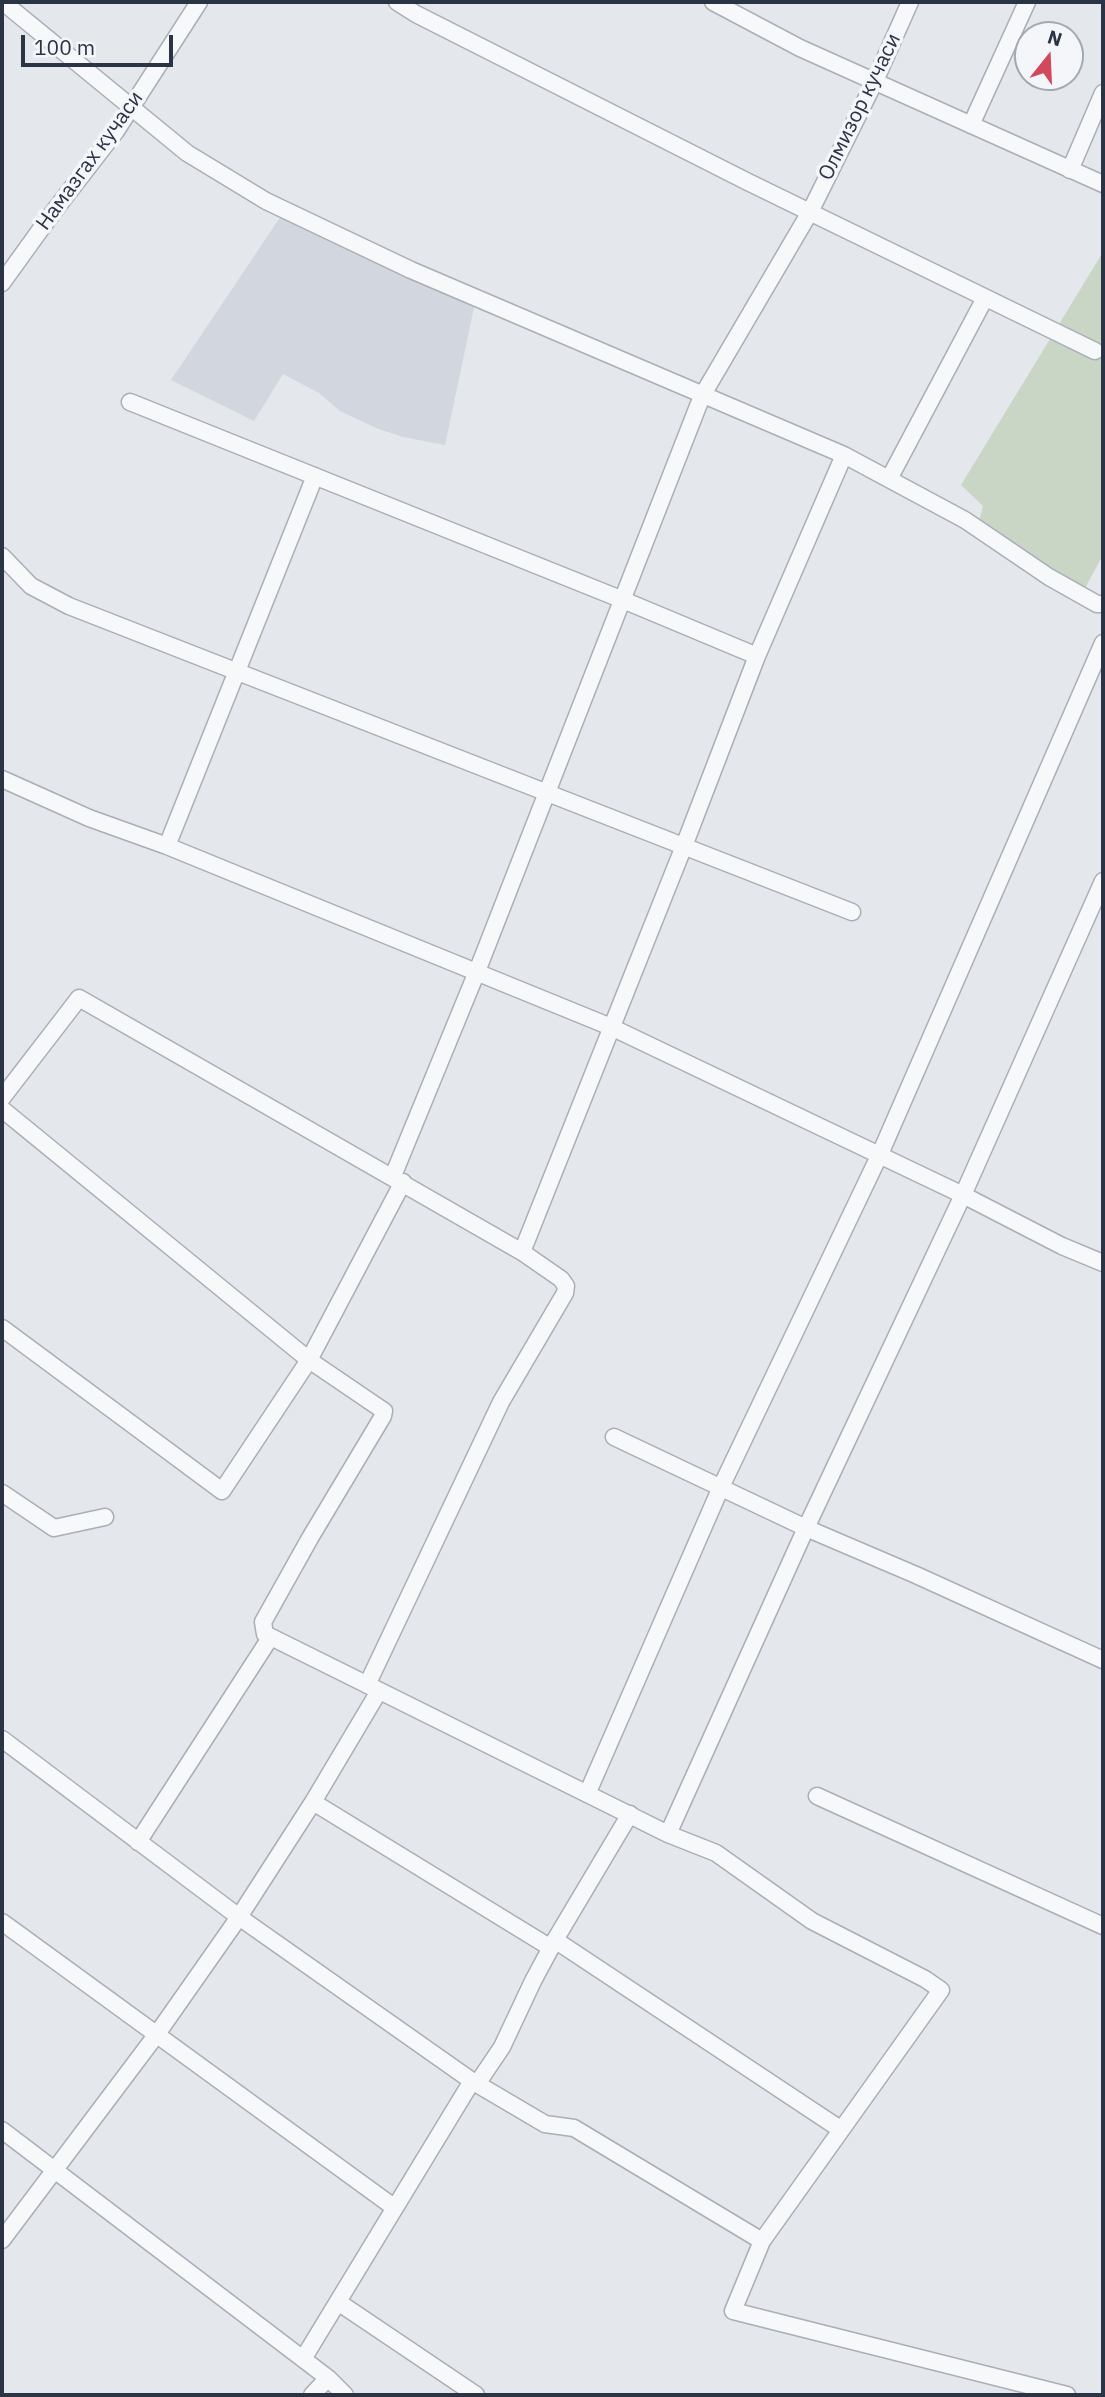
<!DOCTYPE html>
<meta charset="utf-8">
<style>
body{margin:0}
#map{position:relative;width:1105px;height:2397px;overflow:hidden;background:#e4e7ec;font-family:"IBM Plex Sans",sans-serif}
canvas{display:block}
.frame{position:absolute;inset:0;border:4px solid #2b3445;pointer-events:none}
.north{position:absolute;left:1014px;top:21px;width:70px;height:70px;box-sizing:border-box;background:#f4f6f9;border:2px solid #a4a8b1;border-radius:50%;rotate:18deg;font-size:19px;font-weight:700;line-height:28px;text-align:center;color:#2b3445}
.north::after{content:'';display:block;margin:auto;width:24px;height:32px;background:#d1495b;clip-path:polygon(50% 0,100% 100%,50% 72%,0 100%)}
.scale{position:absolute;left:21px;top:35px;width:152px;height:32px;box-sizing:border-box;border:4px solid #2b3445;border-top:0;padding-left:9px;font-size:21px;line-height:24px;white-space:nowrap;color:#2b3445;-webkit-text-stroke:5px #f4f6f9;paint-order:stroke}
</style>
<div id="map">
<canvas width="1105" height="2397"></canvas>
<div class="frame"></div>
<div class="north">N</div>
<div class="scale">100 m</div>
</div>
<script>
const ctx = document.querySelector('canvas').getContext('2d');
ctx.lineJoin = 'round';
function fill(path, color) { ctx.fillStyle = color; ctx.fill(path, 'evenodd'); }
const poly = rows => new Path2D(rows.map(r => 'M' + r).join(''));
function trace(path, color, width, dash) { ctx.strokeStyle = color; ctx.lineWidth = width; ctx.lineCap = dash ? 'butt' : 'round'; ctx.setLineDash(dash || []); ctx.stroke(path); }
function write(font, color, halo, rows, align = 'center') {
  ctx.font = font + ' "IBM Plex Sans",sans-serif'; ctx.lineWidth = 7; ctx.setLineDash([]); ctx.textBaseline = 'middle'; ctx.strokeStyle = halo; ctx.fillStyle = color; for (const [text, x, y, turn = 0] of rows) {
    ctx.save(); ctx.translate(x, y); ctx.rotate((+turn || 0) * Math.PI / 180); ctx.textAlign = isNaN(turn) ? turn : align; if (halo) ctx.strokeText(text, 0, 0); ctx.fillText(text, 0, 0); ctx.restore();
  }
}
fill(poly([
 [285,210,476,298,445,445,403,437,376,428,340,411,319,393,283,374,254,421,171,380]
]), '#d2d6de');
fill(poly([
 [1103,252,1103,555,1084,590,979,522,983,506,961,485]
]), '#c9d6c5');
const minor = poly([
 [3,2,187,153,266,201,411,270,844,455,965,520,1049,577,1097,604,1103,604],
 [397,2,416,14,748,182,1095,351],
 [713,2,800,48,1103,184],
 [971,125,1027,2],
 [1070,170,1103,93],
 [2,283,51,215,116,131,199,2],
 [130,402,623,600,757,656],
 [889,479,985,298],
 [2,556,31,586,69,606,852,912],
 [2,779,89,818,167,846,611,1027,963,1195,1062,1246,1103,1263],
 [167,846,315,476],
 [2,1098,79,998,522,1252,561,1279,566,1286,565,1293,501,1402,367,1685],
 [2,1109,309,1360,384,1411,383,1416,310,1538,263,1622,265,1634,668,1834,716,1853,812,1921,925,1979,941,1990,762,2241,733,2311,1067,2395],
 [393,1176,476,974,702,396,810,212,875,81,910,2],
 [522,1252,684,846,757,656,844,455],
 [2,1328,222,1491,309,1360,403,1182],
 [614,1437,806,1528,916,1575,1103,1660],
 [2,1493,54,1528,105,1517],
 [2,1739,239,1917,472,2081,545,2124,574,2128,762,2241],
 [588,1792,721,1487,880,1154,1103,643],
 [817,1796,1103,1926],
 [313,1802,551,1948],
 [630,1814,555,1940,840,2129],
 [668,1834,806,1528,963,1195,1103,881],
 [138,1842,270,1638],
 [2,1922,395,2208],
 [477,2084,502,2047,533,1981,555,1940],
 [2,2130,328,2378,345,2395],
 [2,2240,157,2034,239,1917,313,1802,379,1691],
 [338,2302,476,2395],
 [303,2359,472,2081],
 [312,2395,328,2378]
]);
trace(minor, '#a9aeb7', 19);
trace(minor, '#f7f8fa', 16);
write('21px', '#2b3445', '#f4f6f9', [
 ["Олмизор кучаси",860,107,-64],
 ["Намазгах кучаси",90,161,-54]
]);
</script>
